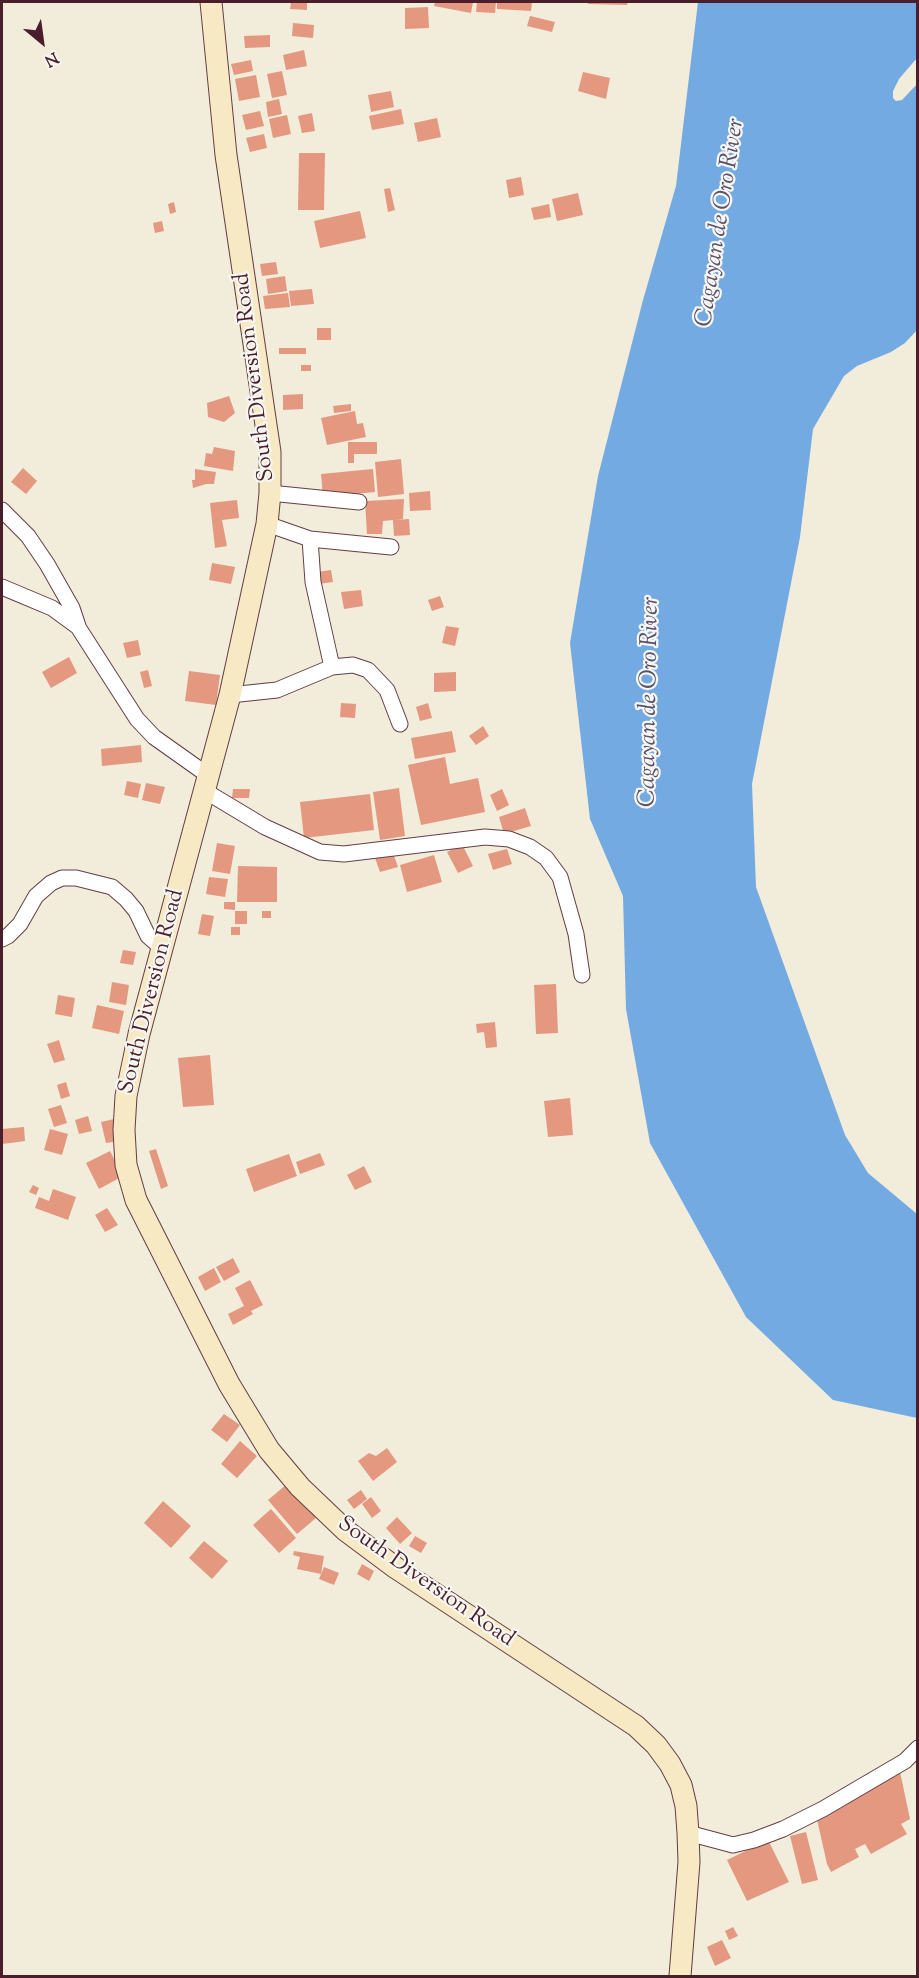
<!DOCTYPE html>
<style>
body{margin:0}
#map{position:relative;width:919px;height:1978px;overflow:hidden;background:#f2ecdb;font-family:"Sorts Mill Goudy",serif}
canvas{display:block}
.frame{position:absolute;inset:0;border:3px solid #4a1f2b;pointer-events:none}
.north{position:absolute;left:12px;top:12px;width:60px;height:60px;-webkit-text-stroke:4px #f6f6f2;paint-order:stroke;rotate:151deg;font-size:16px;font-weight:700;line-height:24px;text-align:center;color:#4a1f2b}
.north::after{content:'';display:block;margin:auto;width:21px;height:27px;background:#4a1f2b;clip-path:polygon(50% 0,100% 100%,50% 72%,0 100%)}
</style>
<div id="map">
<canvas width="919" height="1978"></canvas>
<div class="frame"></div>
<div class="north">N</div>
</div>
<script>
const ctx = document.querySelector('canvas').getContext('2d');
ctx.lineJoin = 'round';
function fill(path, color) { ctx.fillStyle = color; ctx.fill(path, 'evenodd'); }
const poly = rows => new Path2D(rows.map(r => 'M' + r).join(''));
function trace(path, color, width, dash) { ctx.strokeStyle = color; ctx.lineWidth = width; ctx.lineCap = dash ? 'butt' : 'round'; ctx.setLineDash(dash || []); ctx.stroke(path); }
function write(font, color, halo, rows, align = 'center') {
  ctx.font = font + ' "Sorts Mill Goudy",serif'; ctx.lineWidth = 4.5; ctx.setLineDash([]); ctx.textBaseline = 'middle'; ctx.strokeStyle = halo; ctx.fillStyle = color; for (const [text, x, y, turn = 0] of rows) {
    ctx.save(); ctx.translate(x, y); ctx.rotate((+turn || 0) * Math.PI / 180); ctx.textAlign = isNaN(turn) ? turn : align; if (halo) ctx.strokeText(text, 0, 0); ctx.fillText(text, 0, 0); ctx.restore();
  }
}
fill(poly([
 [698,2,917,2,917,58,899,79,893,91,893,98,896,101,902,100,917,84,917,330,905,343,891,352,857,366,844,376,813,429,800,537,752,784,756,887,845,1135,868,1173,917,1214,917,1418,833,1400,746,1317,650,1143,626,1009,623,896,590,819,570,643,598,476,643,300,676,186]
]), '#74aae2');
fill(poly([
 [291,2,307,2,307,10,290,9],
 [435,2,473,2,471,13,434,6],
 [477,2,496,2,495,13,476,12],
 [497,2,532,2,531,11,497,9],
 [588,2,628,2,627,5,588,4],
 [428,7,429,28,405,29,405,8],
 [530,16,555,22,552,32,527,26],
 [293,23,314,25,313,38,292,36],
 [270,35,270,47,245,48,244,36],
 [304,50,307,66,286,70,283,55],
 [251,60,253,71,234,75,231,64],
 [282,71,287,95,272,98,267,74],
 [583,72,610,78,606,99,578,91],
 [256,75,260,97,239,101,235,79],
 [391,91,394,107,371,112,368,95],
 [279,99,282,114,268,117,266,102],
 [401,109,404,124,372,130,369,116],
 [260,111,264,126,246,130,242,115],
 [312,113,315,131,302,133,298,116],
 [287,115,291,134,273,138,269,119],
 [437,118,441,137,418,142,414,123],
 [264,134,267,148,250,152,246,138],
 [299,153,325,153,324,210,298,210],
 [521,177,524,195,509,198,506,180],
 [390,188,395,210,388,212,384,189],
 [578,193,583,215,557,221,552,199],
 [174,202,176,212,170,214,168,204],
 [549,204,551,217,534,220,531,208],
 [360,211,366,238,320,248,314,221],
 [162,221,164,231,155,233,153,223],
 [276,262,278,274,262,276,260,264],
 [285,276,287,291,268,294,266,279],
 [312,289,314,304,291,306,289,291],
 [288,293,290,307,265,309,263,296],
 [317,328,331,328,331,340,317,340],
 [279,348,306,348,306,354,279,354],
 [301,365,311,365,311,371,301,371],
 [303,394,303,409,283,410,283,395],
 [229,396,235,413,224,422,208,417,207,403],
 [351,404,351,411,334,413,333,406],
 [355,411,357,424,363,423,366,437,327,445,321,418],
 [348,442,377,442,377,454,354,454,354,463,348,463],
 [214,447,235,451,233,471,204,466,206,453,212,454],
 [401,459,404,494,378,497,375,462],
 [23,468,37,481,26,494,11,482],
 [195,469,216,472,214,484,206,484,193,488,192,480,195,480],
 [373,469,375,492,323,497,321,474],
 [430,491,431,510,410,511,409,493],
 [404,499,403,519,395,520,409,519,410,535,394,536,393,520,383,521,382,534,367,534,365,501],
 [237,500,239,518,222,520,227,546,215,548,210,503],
 [212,563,235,567,231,584,209,580],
 [331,570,333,582,311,585,310,573],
 [361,590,363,606,344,609,341,592],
 [440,596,444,607,432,611,428,600],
 [446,626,459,628,455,646,442,643],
 [138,640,141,655,127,658,123,643],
 [69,657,77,673,51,688,42,672],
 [148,670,152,686,144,688,140,672],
 [189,671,220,675,216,705,185,701],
 [456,672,456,691,434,692,434,673],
 [341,703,356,704,355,718,340,717],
 [428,703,432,718,420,721,416,707],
 [483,726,489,736,476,745,469,736],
 [452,731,456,752,415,759,411,738],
 [141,745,142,762,102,766,101,749],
 [445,757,450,784,478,778,485,812,421,825,408,765],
 [127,781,141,784,138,798,124,795],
 [146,783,165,787,160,804,142,800],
 [399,788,405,836,380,840,373,792],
 [233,789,250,789,249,798,232,798],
 [502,789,509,805,497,811,490,795],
 [370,794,374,830,304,838,300,802],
 [525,808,531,826,504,834,499,817],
 [217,843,235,846,230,874,212,871],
 [462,844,473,866,458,873,447,852],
 [507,849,512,864,493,870,488,854],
 [393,853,398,867,380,872,375,858],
 [434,855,442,882,407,892,400,865],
 [238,866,277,867,277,902,237,902],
 [209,877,228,879,225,897,206,894],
 [224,902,235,902,235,910,224,909],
 [235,911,247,911,247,924,235,924],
 [262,911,271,911,271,918,262,918],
 [202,914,214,916,210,936,198,934],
 [231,927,240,927,240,935,231,935],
 [123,950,136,952,133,965,120,963],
 [112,982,129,985,126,1005,109,1002],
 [556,984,558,1033,536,1034,534,985],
 [58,995,75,998,72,1017,55,1014],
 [97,1005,124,1011,119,1034,92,1028],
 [495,1022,497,1047,486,1048,484,1032,477,1033,476,1024],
 [59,1040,65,1060,54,1063,47,1044],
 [210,1055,214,1105,183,1107,178,1058],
 [66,1082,70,1096,61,1099,57,1085],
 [570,1098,573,1135,548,1137,544,1101],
 [61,1105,67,1123,54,1127,48,1109],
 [88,1116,92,1131,79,1134,75,1120],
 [114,1119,119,1141,106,1143,101,1122],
 [24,1127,25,1141,2,1144,2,1129],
 [50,1129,68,1134,62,1155,44,1150],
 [156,1149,168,1186,161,1189,149,1151],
 [110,1151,123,1176,99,1189,86,1163],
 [320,1153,325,1165,300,1174,296,1162],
 [289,1154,297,1176,254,1192,246,1169],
 [364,1166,372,1182,355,1190,347,1175],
 [33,1185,39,1188,36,1195,29,1192],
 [53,1189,76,1197,68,1220,35,1208,39,1197,49,1201],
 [107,1208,118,1225,105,1232,95,1215],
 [233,1258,240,1272,224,1281,216,1267],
 [214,1268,221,1282,205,1291,198,1277],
 [250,1280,263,1305,251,1311,253,1314,233,1325,228,1314,244,1306,235,1288],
 [224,1414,240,1425,227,1442,211,1430],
 [240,1441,257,1456,237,1478,221,1464],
 [387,1448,397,1462,373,1481,358,1461,369,1453,376,1456],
 [287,1484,316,1518,297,1534,268,1500],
 [361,1490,367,1499,354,1509,347,1500],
 [371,1497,381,1511,372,1518,362,1504],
 [163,1501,191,1526,171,1548,144,1523],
 [271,1509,296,1538,279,1553,253,1525],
 [397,1517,412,1533,400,1544,386,1528],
 [415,1536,427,1543,421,1553,409,1546],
 [204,1541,228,1561,212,1579,189,1558],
 [294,1551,324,1556,321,1574,297,1569,300,1557,293,1555],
 [362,1564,374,1571,369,1581,357,1574],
 [324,1567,339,1573,334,1585,319,1579],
 [899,1767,910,1819,901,1824,907,1834,871,1854,865,1844,855,1849,859,1857,831,1872,827,1864,816,1815],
 [806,1832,818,1880,802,1884,790,1836],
 [768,1840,789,1882,747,1901,727,1860],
 [733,1927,738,1936,729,1940,725,1931],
 [722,1940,731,1958,715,1966,707,1947]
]), '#e3987f');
const minor = poly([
 [270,493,359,502],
 [2,510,28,536,47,564,72,608,78,626],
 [267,524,310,539,391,547],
 [310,539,313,582,332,667],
 [2,587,52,608,78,627,137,719,154,737,209,776],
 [230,695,277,690,332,667,353,665,368,670,387,690,400,724],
 [205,791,265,827,320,852,344,854,485,837,509,839,530,847,546,858,560,877,576,934,582,975],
 [2,939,8,936,20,924,36,896,51,883,62,878,76,878,112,887,126,899,136,911,148,936,163,949],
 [688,1833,733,1845,754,1840,783,1829,823,1809,905,1761,918,1748]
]);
const secondary = poly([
 [211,2,226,155,270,452,270,493,267,524,230,695,139,1034,126,1096,124,1130,126,1165,136,1200,229,1384,269,1450,300,1487,345,1530,396,1568,636,1726,656,1745,670,1764,681,1785,686,1806,688,1833,689,1862,680,1976]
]);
trace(minor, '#633e45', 17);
trace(secondary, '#633e45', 23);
trace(minor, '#fff', 15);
trace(secondary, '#f6e9c3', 21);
write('22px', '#4a1f2b', '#f6f6f2', [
 ["South Diversion Road",256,377,-97],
 ["South Diversion Road",153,992,-76],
 ["South Diversion Road",425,1583,35]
]);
write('italic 24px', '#59506b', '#f6f6f2', [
 ["Cagayan de Oro River",722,223,-81],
 ["Cagayan de Oro River",651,702,-89]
]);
</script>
